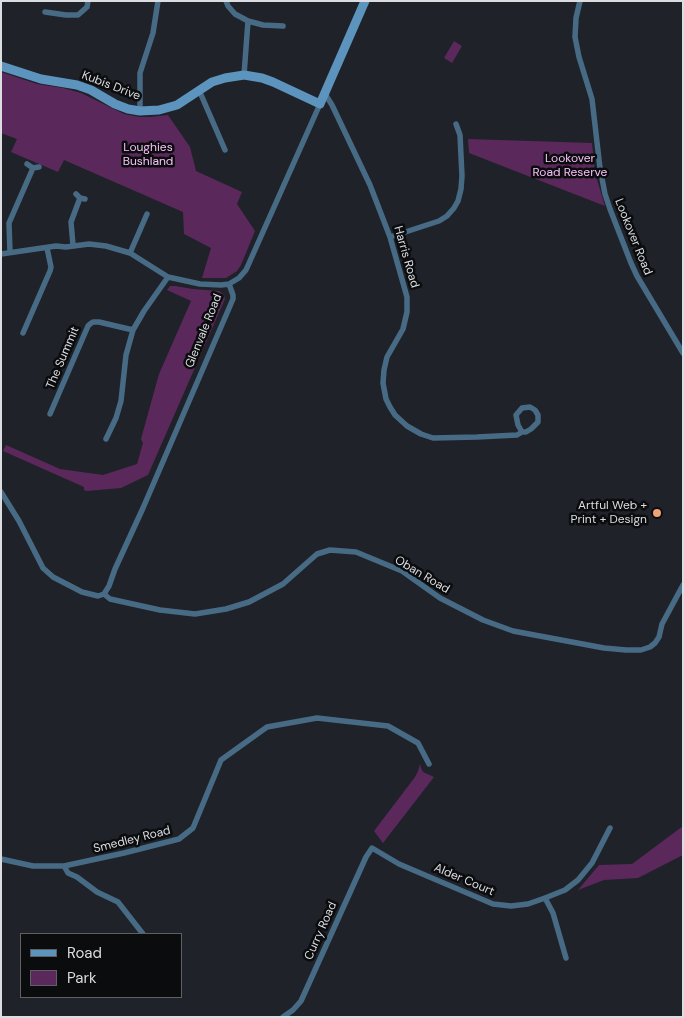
<!DOCTYPE html>
<style>
body{margin:0}
#map{position:relative;width:684px;height:1018px;overflow:hidden;background:#1f2229;font-family:"DM Sans",sans-serif}
canvas{display:block}
.frame{position:absolute;inset:0;border:2px solid #dbdde1;pointer-events:none}
.legend{position:absolute;left:20px;top:933px;width:162px;height:65px;box-sizing:border-box;background:#0a0c0e;border:1px solid #5e6062;margin:0;padding:6px 9px;list-style:none;font-size:15px;color:#dbdde1}
.legend li{display:flex;align-items:center;gap:10px;height:25px}
.legend b{width:25px;border:1px solid #5e6062}
</style>
<div id="map">
<canvas width="684" height="1018"></canvas>
<div class="frame"></div>
<ul class="legend">
<li><b style="height:6px;background:#5c94bd"></b>Road</li>
<li><b style="height:14px;background:#5b285c"></b>Park</li>
</ul>
</div>
<script>
const ctx = document.querySelector('canvas').getContext('2d');
ctx.lineJoin = 'round';
function fill(path, color) { ctx.fillStyle = color; ctx.fill(path, 'evenodd'); }
const poly = rows => new Path2D(rows.map(r => 'M' + r).join(''));
function trace(path, color, width, dash) { ctx.strokeStyle = color; ctx.lineWidth = width; ctx.lineCap = dash ? 'butt' : 'round'; ctx.setLineDash(dash || []); ctx.stroke(path); }
function write(font, color, halo, rows, align = 'center') {
  ctx.font = font + ' "DM Sans",sans-serif'; ctx.lineWidth = 5; ctx.setLineDash([]); ctx.textBaseline = 'middle'; ctx.strokeStyle = halo; ctx.fillStyle = color; for (const [text, x, y, turn = 0] of rows) {
    ctx.save(); ctx.translate(x, y); ctx.rotate((+turn || 0) * Math.PI / 180); ctx.textAlign = isNaN(turn) ? turn : align; if (halo) ctx.strokeText(text, 0, 0); ctx.fillText(text, 0, 0); ctx.restore();
  }
}
fill(poly([
 [454,41,462,46,452,63,444,58],
 [1,72,37,84,63,88,81,93,124,114,140,117,150,117,168,115,190,147,196,171,242,192,237,204,255,231,241,265,237,271,226,278,202,278,211,248,184,234,183,212,64,160,58,172,11,152,17,139,1,133],
 [468,139,592,143,595,173,605,206,469,153],
 [170,286,175,286,193,289,219,291,224,295,225,299,148,475,121,488,87,491,84,490,84,487,3,451,6,445,60,469,103,475,137,464,143,443,141,439,159,374,191,301,167,290],
 [420,764,421,768,423,772,434,777,383,843,374,831,415,777,418,771],
 [683,826,683,855,638,878,604,880,578,890,599,865,632,864]
]), '#5b285c');
trace(poly([
 [226,1,228,6,235,14,248,21,263,25,283,26],
 [580,1,576,18,575,37,579,57,592,99,600,168,605,194,610,209,631,263,637,276,683,353],
 [45,12,66,15,78,15,87,7,88,1],
 [244,75,248,21],
 [199,90,225,150],
 [324,96,327,97,332,105,370,185,390,237,407,297,407,312,403,329,387,357,384,370,383,383,386,399,390,407,395,415,407,426,421,434,433,438,477,437,517,435,522,432,526,432,531,429,538,422,538,415,535,410,530,407,522,408,516,415,518,425,522,432],
 [140,111,140,73,153,33,158,1],
 [27,164,33,168,39,167],
 [76,194,80,198,85,199],
 [390,237,439,221,447,216,454,208,458,201,461,189,462,176,460,135,456,124],
 [73,245,71,222,80,198],
 [10,252,9,223,33,168],
 [130,253,147,214],
 [1,254,56,246,66,247,89,244,106,246,130,253,168,277,200,284,221,285,229,284,239,278,246,270,320,104],
 [23,333,50,271,51,267,47,248],
 [50,414,88,326,90,324,93,322,99,322,133,330],
 [106,439,116,418,121,401,126,355,133,330,144,311,168,277],
 [1,492,19,521,43,568,53,577,82,592,98,596,104,594,110,599,160,610,195,614,226,609,249,602,283,584,317,554,330,550,356,552,402,571,440,598,483,620,513,631,604,648,626,650,641,650,650,647,655,643,659,637,662,624,683,585],
 [104,594,109,586,115,569,143,508,233,299,233,295,229,284],
 [1,859,33,866,64,866,124,853,179,839,193,828,221,760,267,727,317,718,388,726,418,743,429,764],
 [64,866,68,873,77,877,97,892,118,902,143,934],
 [545,898,553,913,566,958],
 [283,1017,293,1010,301,1001,366,857,372,848,399,864,493,904,511,906,528,904,545,898,565,890,578,880,592,863,610,828]
]), '#486b85', 5.5);
trace(poly([
 [1,66,41,79,77,85,91,90,115,104,128,109,140,111,159,110,177,105,212,82,225,78,244,75,262,78,273,82,320,104,365,1]
]), '#5c94bd', 9);
for (const [x, y, r, color] of [
 [657,513,5,"#efa376"]
]) { const dot = new Path2D(); dot.arc(x, y, r, 0, 2 * Math.PI); ctx.fillStyle = color; ctx.fill(dot); trace(dot, '#0a0c0e', 2); }
write('12px', '#dbdde1', '#0a0c0e', [
 ["Kubis Drive",111,86,21],
 ["Lookover Road",633,237,68],
 ["Harris Road",406,257,74],
 ["Glenvale Road",204,331,-68],
 ["The Summit",63,358,-67],
 ["Oban Road",422,575,31],
 ["Smedley Road",132,840,-14],
 ["Alder Court",464,880,23],
 ["Curry Road",321,931,-66]
]);
write('12px', '#f7c1f7', '#0a0c0e', [
 ["Loughies",148,148],
 ["Bushland",148,162],
 ["Lookover",570,159],
 ["Road Reserve",570,173]
]);
write('12px', '#dbdde1', '#0a0c0e', [
 ["Artful Web +",647,506],
 ["Print + Design",647,520]
], 'right');
</script>
